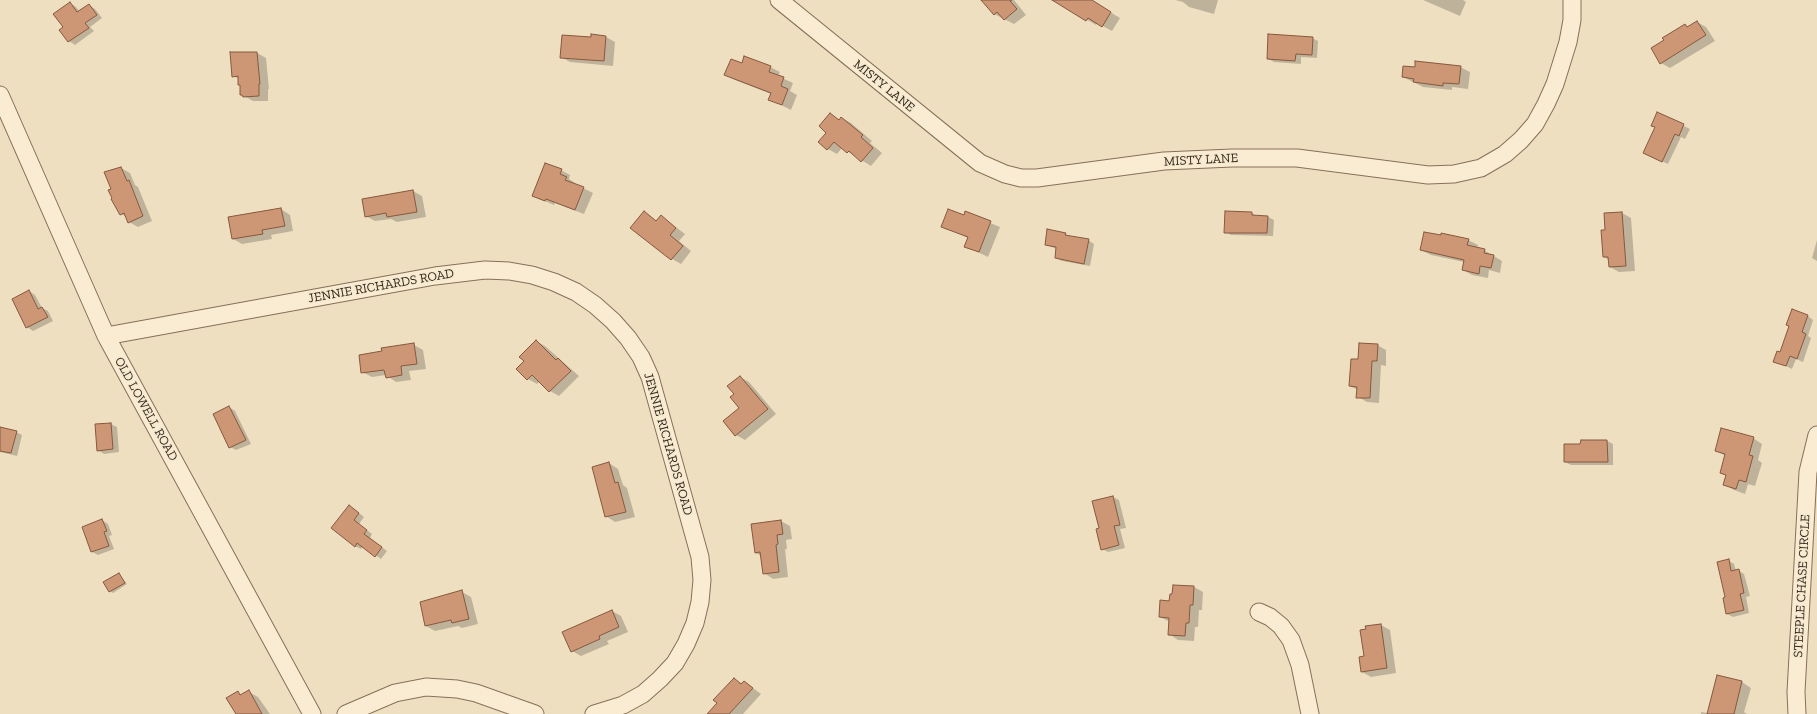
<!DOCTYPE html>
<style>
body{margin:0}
canvas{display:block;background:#eedfc0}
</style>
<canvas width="1817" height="714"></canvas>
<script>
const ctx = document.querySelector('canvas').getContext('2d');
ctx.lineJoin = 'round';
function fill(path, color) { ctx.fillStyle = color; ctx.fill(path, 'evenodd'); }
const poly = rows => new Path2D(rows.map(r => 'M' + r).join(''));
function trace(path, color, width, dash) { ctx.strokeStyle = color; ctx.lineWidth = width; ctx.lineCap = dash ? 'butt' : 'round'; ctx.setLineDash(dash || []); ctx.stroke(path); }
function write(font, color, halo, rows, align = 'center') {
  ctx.font = font + ' "Zilla Slab",serif'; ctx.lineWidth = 3; ctx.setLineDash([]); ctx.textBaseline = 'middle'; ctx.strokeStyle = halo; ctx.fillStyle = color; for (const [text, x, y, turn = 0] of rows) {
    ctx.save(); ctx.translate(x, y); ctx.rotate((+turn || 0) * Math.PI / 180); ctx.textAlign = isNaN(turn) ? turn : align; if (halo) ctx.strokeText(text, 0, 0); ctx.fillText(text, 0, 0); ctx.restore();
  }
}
fill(poly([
 [983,0,1014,0,1026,15,1014,24,994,14],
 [1064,0,1090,0,1120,18,1112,31,1097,23,1096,25,1065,7],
 [1175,0,1218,0,1214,14,1189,7,1183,2],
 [1423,0,1463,0,1466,2,1460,16],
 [70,3,76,7,80,12,89,5,95,9,102,18,90,27,94,31,75,45,69,41,61,30,64,28],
 [1697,22,1706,27,1715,41,1670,68,1661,63,1685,25,1689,27],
 [606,37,615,42,613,66,570,62,561,57,592,38],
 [1312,38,1318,41,1317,58,1301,57,1301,64,1274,62,1268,59],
 [257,53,266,58,269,89,268,89,268,101,253,101,244,96,239,79,233,76],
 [770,67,780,72,778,76,793,83,790,91,797,95,791,110,769,99,771,94,735,80,726,75],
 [1460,67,1470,72,1468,89,1452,87,1452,90,1423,87,1403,77,1415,68],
 [1658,113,1690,129,1685,139,1681,137,1668,164,1650,156],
 [830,114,840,120,842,118,851,123,872,141,870,143,882,153,871,166,842,148,837,154,828,149,828,133],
 [121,168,130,173,135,185,138,187,152,221,138,227,129,222,127,217,121,214,113,198,112,189],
 [561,170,570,175,569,179,575,183,575,184,593,193,584,214,555,203,554,205,533,196],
 [413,191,422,196,426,217,397,222,391,219,375,221,366,216,363,200],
 [281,209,290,215,293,231,271,235,272,239,242,244,233,239],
 [644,212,657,221,661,216,685,234,679,241,691,251,681,264,672,259],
 [966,213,1000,227,988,257,965,246,968,238,942,226,964,216],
 [1251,213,1257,216,1268,217,1274,220,1273,236,1231,235,1225,232],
 [1622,213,1631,218,1635,271,1619,272,1610,267,1609,260,1604,257,1606,231],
 [1065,234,1071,237,1088,240,1094,244,1090,266,1062,261,1056,258,1057,249,1046,245],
 [1468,240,1478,245,1477,248,1484,250,1502,261,1500,273,1489,270,1488,278,1472,275,1463,270,1464,262,1431,255,1421,250],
 [1817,240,1817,261,1812,258],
 [29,291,35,295,42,308,48,311,53,321,33,331,27,327],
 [1808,316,1813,320,1808,336,1811,338,1803,362,1796,359,1792,369,1775,361,1781,353,1790,327],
 [536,341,545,346,579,376,559,396,550,391,540,381,537,384,528,379,525,361],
 [414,345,423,350,426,369,409,371,411,380,396,382,386,375,372,377,362,372,383,352],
 [1377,345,1386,350,1386,366,1381,365,1379,403,1367,402,1358,397,1358,390,1350,386,1359,360],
 [740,377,749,382,776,414,745,440,736,435,741,408,735,394],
 [229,407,235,411,251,444,236,450,230,447],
 [111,424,117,427,119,452,104,454,98,450],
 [0,428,16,432,22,435,17,456,0,452],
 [1753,438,1762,444,1758,460,1762,463,1755,486,1748,484,1745,494,1734,490,1725,485,1727,476,1721,473,1726,456,1716,451],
 [1582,441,1607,441,1613,444,1613,465,1571,465,1565,462,1581,445],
 [609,463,618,469,623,485,627,488,635,517,615,522,606,516],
 [1113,497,1119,500,1126,528,1120,529,1125,548,1108,552,1102,549,1100,529],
 [355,510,364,517,359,524,372,534,370,538,387,551,381,559,363,546,361,549,355,546,332,528],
 [102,520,108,524,112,535,109,536,114,549,98,555,92,552,83,527],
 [781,521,790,526,792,539,786,540,787,549,785,549,788,577,773,579,764,573,761,556,756,553,752,525],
 [1728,560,1734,564,1736,571,1738,570,1744,574,1750,596,1746,597,1749,613,1733,617,1727,614],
 [119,574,127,584,113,593,110,591],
 [1174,586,1194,587,1203,592,1202,610,1199,610,1198,627,1195,627,1194,641,1178,640,1169,634,1170,622,1160,617,1170,602,1173,595],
 [462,592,471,597,478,624,462,628,458,626,435,631,426,626,421,602],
 [612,611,621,616,628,632,607,641,609,644,581,656,572,651],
 [1381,625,1390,630,1396,673,1371,677,1362,672,1365,657],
 [734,679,743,684,745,682,761,694,743,714,708,714,718,703],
 [1742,682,1751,688,1744,712,1747,714,1701,714,1701,712,1708,713],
 [249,692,258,697,270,714,237,714,238,693,242,695]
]), '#0003');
const building = poly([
 [981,0,1012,0,1010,1,1017,9,1004,20,997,12,994,15,981,0],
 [1052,0,1092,0,1111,12,1102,27,1088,18,1086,21,1052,0],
 [70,2,77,12,89,4,97,15,85,23,89,28,68,42,59,30,63,27,53,14,70,2],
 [1697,21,1706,35,1660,64,1651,48,1664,40,1662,38,1677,29,1685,24,1687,27,1697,21],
 [591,34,606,36,604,61,560,58,562,35,591,37,591,34],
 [1268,34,1313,37,1312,55,1296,54,1295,61,1267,59,1268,34],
 [230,52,257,52,260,84,259,84,259,96,243,97,242,95,240,95,240,85,238,85,238,76,232,77,230,52],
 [744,56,771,66,769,72,784,77,781,86,788,89,782,105,768,100,771,93,724,75,731,59,742,63,744,56],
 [1415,61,1461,66,1459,84,1443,83,1443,86,1413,82,1414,79,1402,77,1403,66,1415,67,1415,61],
 [1657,112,1684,124,1679,136,1675,134,1662,162,1643,153,1655,127,1651,126,1657,112],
 [830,113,839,120,841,117,863,135,861,137,873,148,861,162,849,151,847,153,834,142,827,150,818,142,826,133,819,126,830,113],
 [545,163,562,169,560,174,567,177,565,180,584,187,575,210,546,199,545,201,532,196,545,163],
 [121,167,127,181,129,180,143,216,128,223,124,213,120,215,111,199,112,198,108,190,111,189,104,172,121,167],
 [413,190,417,212,387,217,386,213,365,217,362,199,413,190],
 [281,208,285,226,262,230,263,234,232,239,228,217,281,208],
 [948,209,964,215,965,211,991,221,979,252,964,247,968,237,941,227,948,209],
 [644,211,656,221,661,215,676,228,670,235,683,246,671,260,630,228,644,211],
 [1225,211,1252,212,1252,215,1268,216,1267,233,1224,233,1225,211],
 [1622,212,1626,266,1609,267,1608,257,1603,257,1601,230,1605,230,1604,213,1622,212],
 [1047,229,1066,233,1065,235,1089,239,1084,264,1055,258,1056,247,1045,245,1047,229],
 [1424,232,1441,235,1441,233,1469,239,1467,245,1485,249,1484,253,1494,255,1491,268,1480,266,1479,274,1462,270,1464,260,1420,250,1424,232],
 [29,290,38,309,42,307,48,317,26,328,12,299,29,290],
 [1792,309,1808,315,1802,332,1806,334,1797,359,1790,356,1786,366,1773,362,1777,351,1780,352,1789,326,1786,325,1792,309],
 [536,340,556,360,558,358,571,371,549,392,532,375,527,380,516,369,524,361,519,357,536,340],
 [414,343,417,364,401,366,402,375,386,378,384,370,361,373,359,355,382,351,381,348,414,343],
 [1359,343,1378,344,1377,361,1372,361,1370,398,1356,398,1357,387,1349,386,1351,359,1358,359,1359,343],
 [740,376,768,409,735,436,723,421,739,408,730,397,734,394,727,386,740,376],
 [229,406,246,440,229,448,213,414,229,406],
 [111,423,113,449,97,451,95,424,111,423],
 [0,427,17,431,11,453,0,451,0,427],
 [1721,428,1754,437,1749,455,1753,456,1746,482,1739,480,1736,489,1723,485,1726,475,1720,473,1725,454,1715,451,1721,428],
 [1581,440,1607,440,1608,462,1564,462,1564,444,1580,444,1581,440],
 [609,462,615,483,618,482,626,512,605,517,592,467,609,462],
 [1113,496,1120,525,1114,526,1119,545,1101,550,1096,529,1099,528,1092,501,1113,496],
 [349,505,359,513,354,520,367,530,364,534,382,547,375,557,357,543,355,547,331,528,349,505],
 [102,519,107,531,104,532,109,546,91,552,82,527,102,519],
 [781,520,783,534,777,535,778,544,776,545,779,572,763,574,760,552,755,553,751,524,781,520],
 [1729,559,1731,571,1739,569,1744,593,1740,594,1744,610,1726,614,1723,598,1725,597,1717,562,1729,559],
 [119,573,125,583,109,592,103,582,119,573],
 [1173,585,1194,586,1193,605,1190,605,1189,623,1186,623,1185,636,1168,635,1169,618,1159,617,1160,600,1169,601,1170,594,1172,594,1173,585],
 [462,590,469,619,452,623,451,620,425,626,420,602,462,590],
 [612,610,619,627,599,636,600,639,571,652,562,632,612,610],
 [1381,624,1387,668,1361,672,1359,657,1364,656,1360,630,1366,629,1365,626,1381,624],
 [1717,675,1742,681,1734,714,1707,714,1717,675],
 [734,678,741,684,744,681,753,688,729,714,707,714,717,703,713,700,734,678],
 [249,690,262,714,236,714,226,698,238,691,240,695,249,690]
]);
fill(building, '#cd9775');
trace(building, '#86583e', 1);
const street = poly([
 [779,0,980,163,1005,174,1021,178,1037,178,1164,161,1232,158,1297,158,1428,175,1454,174,1481,168,1505,154,1521,140,1535,124,1546,104,1555,84,1568,42,1572,20,1572,0],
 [0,95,106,336,312,714],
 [106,336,435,276,485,270,509,271,532,275,554,282,576,292,595,305,613,321,628,338,641,357,650,377,700,557,702,580,700,602,695,623,686,644,675,663,660,679,643,694,623,705,594,714],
 [1259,612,1270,617,1281,626,1291,640,1300,665,1310,714],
 [346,714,395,693,426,687,457,689,476,693,535,714],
 [1797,714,1796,692,1808,472,1817,435]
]);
trace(street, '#877058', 19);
trace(street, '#f9ecd3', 17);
write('13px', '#36281c', '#f5e9cf', [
 ["MISTY LANE",884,86,39],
 ["MISTY LANE",1201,160,-3],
 ["JENNIE RICHARDS ROAD",381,286,-10],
 ["OLD LOWELL ROAD",146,409,61],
 ["JENNIE RICHARDS ROAD",668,444,74],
 ["STEEPLE CHASE CIRCLE",1802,586,-87]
]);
</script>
